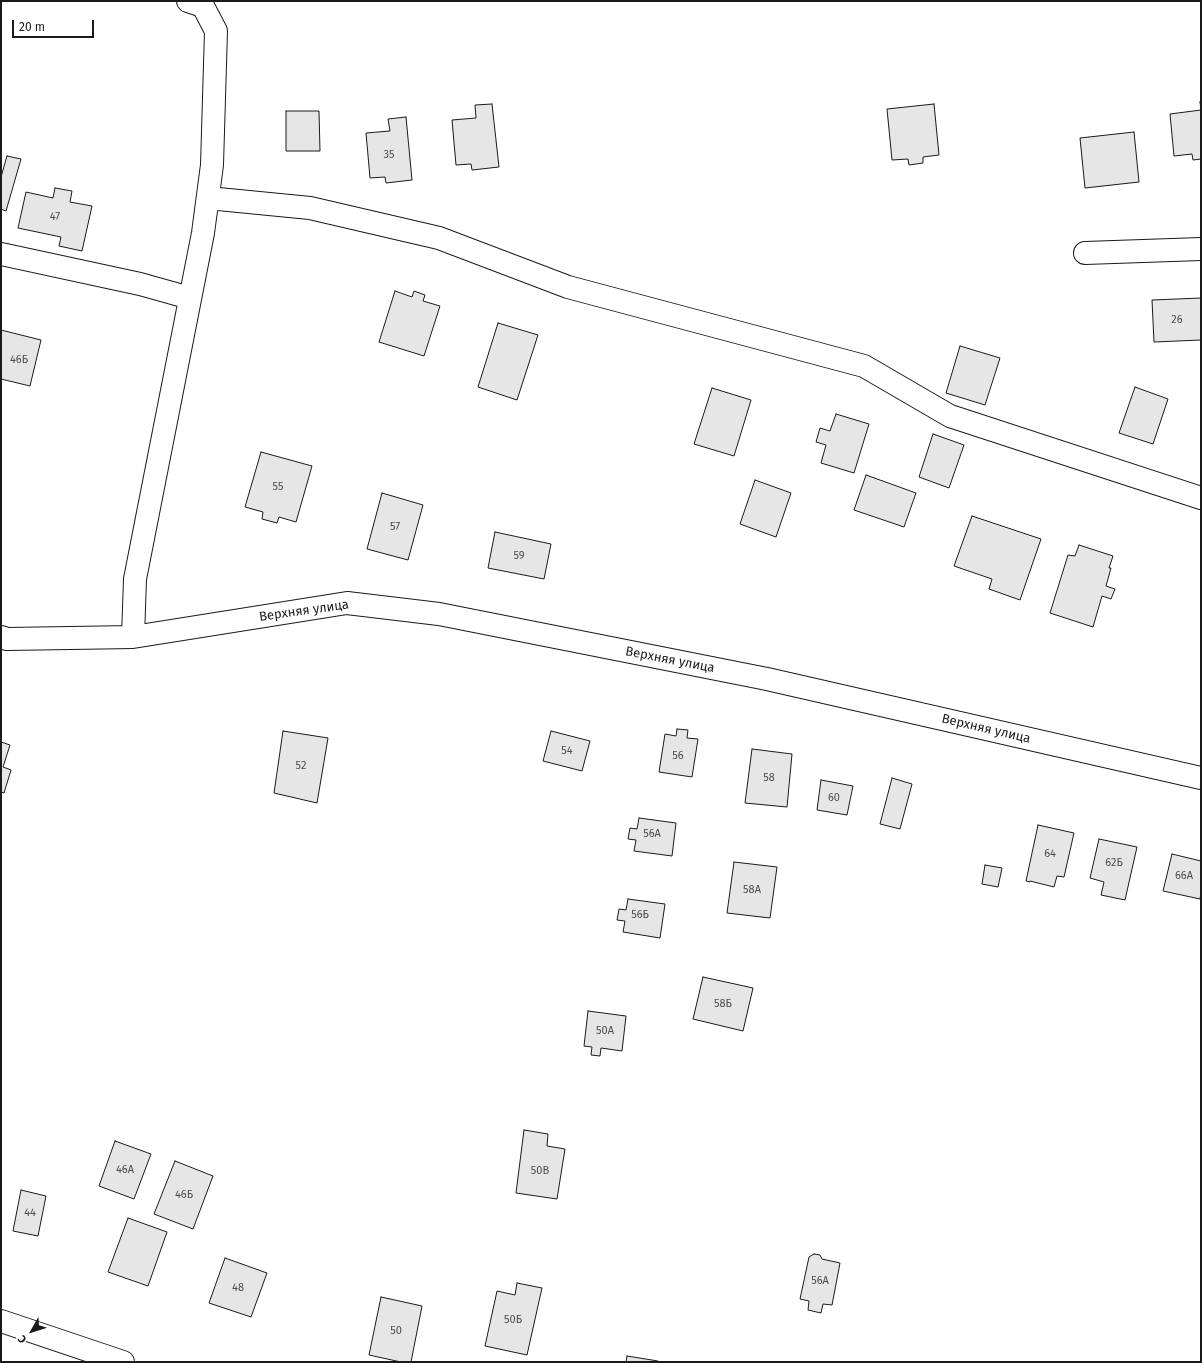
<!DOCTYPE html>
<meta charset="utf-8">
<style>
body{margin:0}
#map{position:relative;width:1202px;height:1363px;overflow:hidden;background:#fff;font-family:"Fira Sans",sans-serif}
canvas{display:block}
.frame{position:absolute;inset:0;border:2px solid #1a1a1a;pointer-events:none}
.north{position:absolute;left:12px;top:1311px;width:40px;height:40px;-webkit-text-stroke:3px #fff;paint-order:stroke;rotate:231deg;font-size:11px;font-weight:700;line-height:16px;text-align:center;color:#1a1a1a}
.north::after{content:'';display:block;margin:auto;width:14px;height:18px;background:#1a1a1a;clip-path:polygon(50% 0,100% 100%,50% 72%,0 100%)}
.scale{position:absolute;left:12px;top:20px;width:82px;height:18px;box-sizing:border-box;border:2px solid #1a1a1a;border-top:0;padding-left:5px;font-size:12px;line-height:14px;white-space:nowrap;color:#1a1a1a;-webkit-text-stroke:3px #fff;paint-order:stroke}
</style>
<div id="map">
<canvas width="1202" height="1363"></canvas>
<div class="frame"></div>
<div class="north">С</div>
<div class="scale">20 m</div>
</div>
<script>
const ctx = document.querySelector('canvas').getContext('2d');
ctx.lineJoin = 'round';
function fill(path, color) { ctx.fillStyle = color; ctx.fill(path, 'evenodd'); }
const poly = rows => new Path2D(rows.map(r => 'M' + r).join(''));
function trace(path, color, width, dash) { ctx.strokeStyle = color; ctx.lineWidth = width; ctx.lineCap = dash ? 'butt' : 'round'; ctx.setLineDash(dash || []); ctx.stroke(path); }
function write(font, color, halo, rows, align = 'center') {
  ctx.font = font + ' "Fira Sans",sans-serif'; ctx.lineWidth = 3; ctx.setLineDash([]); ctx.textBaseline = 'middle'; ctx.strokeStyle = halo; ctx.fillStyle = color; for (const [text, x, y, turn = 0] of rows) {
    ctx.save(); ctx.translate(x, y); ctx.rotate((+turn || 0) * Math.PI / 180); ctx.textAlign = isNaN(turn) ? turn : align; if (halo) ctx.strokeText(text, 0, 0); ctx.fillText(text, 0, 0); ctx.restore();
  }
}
const building = poly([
 [1200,102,1201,102,1201,159,1193,160,1192,154,1174,156,1170,114,1201,110,1200,102],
 [492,104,499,167,472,170,471,164,456,165,452,120,476,118,475,105,492,104],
 [934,104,939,155,923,157,923,163,909,165,908,159,892,160,887,109,934,104],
 [286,111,319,111,320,151,286,151,286,111],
 [406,117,412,180,386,183,385,177,370,178,366,133,390,131,388,119,406,117],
 [1134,132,1139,182,1085,188,1080,138,1134,132],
 [7,156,21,159,6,211,1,209,1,177,7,156],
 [55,188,72,191,70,202,92,206,82,251,59,246,61,237,18,228,26,192,53,198,55,188],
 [395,291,412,297,414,291,425,295,423,301,440,306,424,356,379,342,395,291],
 [1201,298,1201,340,1154,342,1152,300,1201,298],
 [498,323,538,335,517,400,478,387,498,323],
 [1,330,41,340,30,386,1,379,1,330],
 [960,346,1000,358,985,405,946,393,960,346],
 [1135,387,1168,399,1153,444,1119,433,1135,387],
 [712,388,751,400,734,456,694,444,712,388],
 [836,414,869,424,854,473,821,463,826,445,816,442,820,428,830,431,836,414],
 [933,434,964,445,949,488,919,477,933,434],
 [261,452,312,466,296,522,279,517,277,523,262,519,263,512,245,507,261,452],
 [866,475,916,493,904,527,854,510,866,475],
 [755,480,791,493,776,537,740,524,755,480],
 [382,493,423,505,408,560,367,549,382,493],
 [972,516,1041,539,1020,600,989,589,992,579,954,566,972,516],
 [495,532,551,544,544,579,488,568,495,532],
 [1079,545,1113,556,1109,568,1111,568,1106,586,1115,589,1111,599,1102,596,1093,627,1050,613,1068,555,1075,556,1079,545],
 [677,729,688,730,687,738,698,739,692,777,659,772,665,734,676,736,677,729],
 [283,731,328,738,317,803,274,793,283,731],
 [551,731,590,741,582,771,543,761,551,731],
 [1,742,10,745,3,767,11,770,4,793,1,792,1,742],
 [752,749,792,754,787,807,745,803,752,749],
 [892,778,912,784,900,829,880,824,892,778],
 [821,780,853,786,847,815,817,810,821,780],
 [639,818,676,823,672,856,634,851,636,840,628,839,630,828,637,829,639,818],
 [1038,825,1074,833,1064,877,1057,876,1054,887,1030,881,1030,882,1026,881,1038,825],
 [1099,839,1137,847,1125,900,1101,895,1104,882,1090,878,1099,839],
 [1172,854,1201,861,1201,892,1200,899,1163,891,1172,854],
 [734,862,777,867,770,918,727,913,734,862],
 [985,865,1002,868,998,887,982,884,985,865],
 [628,899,665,904,660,938,623,932,625,921,617,920,619,909,626,910,628,899],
 [703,977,753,988,743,1031,693,1019,703,977],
 [588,1011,626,1016,622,1051,601,1048,600,1056,591,1055,592,1047,584,1046,588,1011],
 [524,1130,548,1134,547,1146,565,1149,557,1199,516,1193,524,1130],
 [115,1141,151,1154,134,1199,99,1186,115,1141],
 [175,1161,213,1176,193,1229,154,1214,175,1161],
 [21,1190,46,1196,38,1236,13,1231,21,1190],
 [128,1218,167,1232,148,1286,108,1272,128,1218],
 [814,1254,820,1255,822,1259,840,1263,832,1305,823,1304,821,1313,808,1310,809,1301,800,1299,809,1257,814,1254],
 [225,1258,267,1273,251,1317,209,1303,225,1258],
 [517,1283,542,1288,527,1355,485,1346,497,1291,515,1295,517,1283],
 [381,1297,422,1306,411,1362,401,1362,369,1355,381,1297],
 [627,1356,658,1361,658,1362,626,1362,627,1356]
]);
fill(building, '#e6e6e6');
trace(building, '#1a1a1a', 1);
const minor = poly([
 [208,198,310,208,439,238,568,287,864,366,950,416,1201,498],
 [1085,253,1201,249],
 [1,254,140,284,190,298],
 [1,637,7,639,133,637,347,603,439,614,767,679,1201,778],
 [133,637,135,579,203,233,212,165,216,31,203,6,188,1]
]);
const tertiary = poly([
 [1,1321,123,1362]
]);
trace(minor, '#1a1a1a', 24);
trace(tertiary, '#1a1a1a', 24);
trace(minor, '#fff', 22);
trace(tertiary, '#fff', 22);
write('11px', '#4d4d4d', null, [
 ["35",389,155],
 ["47",55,217],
 ["26",1177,320],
 ["46Б",19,360],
 ["55",278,487],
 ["57",395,527],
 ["59",519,556],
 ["54",567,751],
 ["56",678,756],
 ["52",301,766],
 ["58",769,778],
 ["60",834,798],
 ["56А",652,834],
 ["64",1050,854],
 ["62Б",1114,863],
 ["66А",1184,876],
 ["58А",752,890],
 ["56Б",640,915],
 ["58Б",723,1004],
 ["50А",605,1031],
 ["46А",125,1170],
 ["50В",540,1171],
 ["46Б",184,1195],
 ["44",30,1213],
 ["56А",820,1281],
 ["48",238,1288],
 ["50Б",513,1320],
 ["50",396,1331]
]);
write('13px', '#1a1a1a', '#fff', [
 ["Верхняя улица",304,611,-8],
 ["Верхняя улица",670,660,11],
 ["Верхняя улица",986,729,13]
]);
</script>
